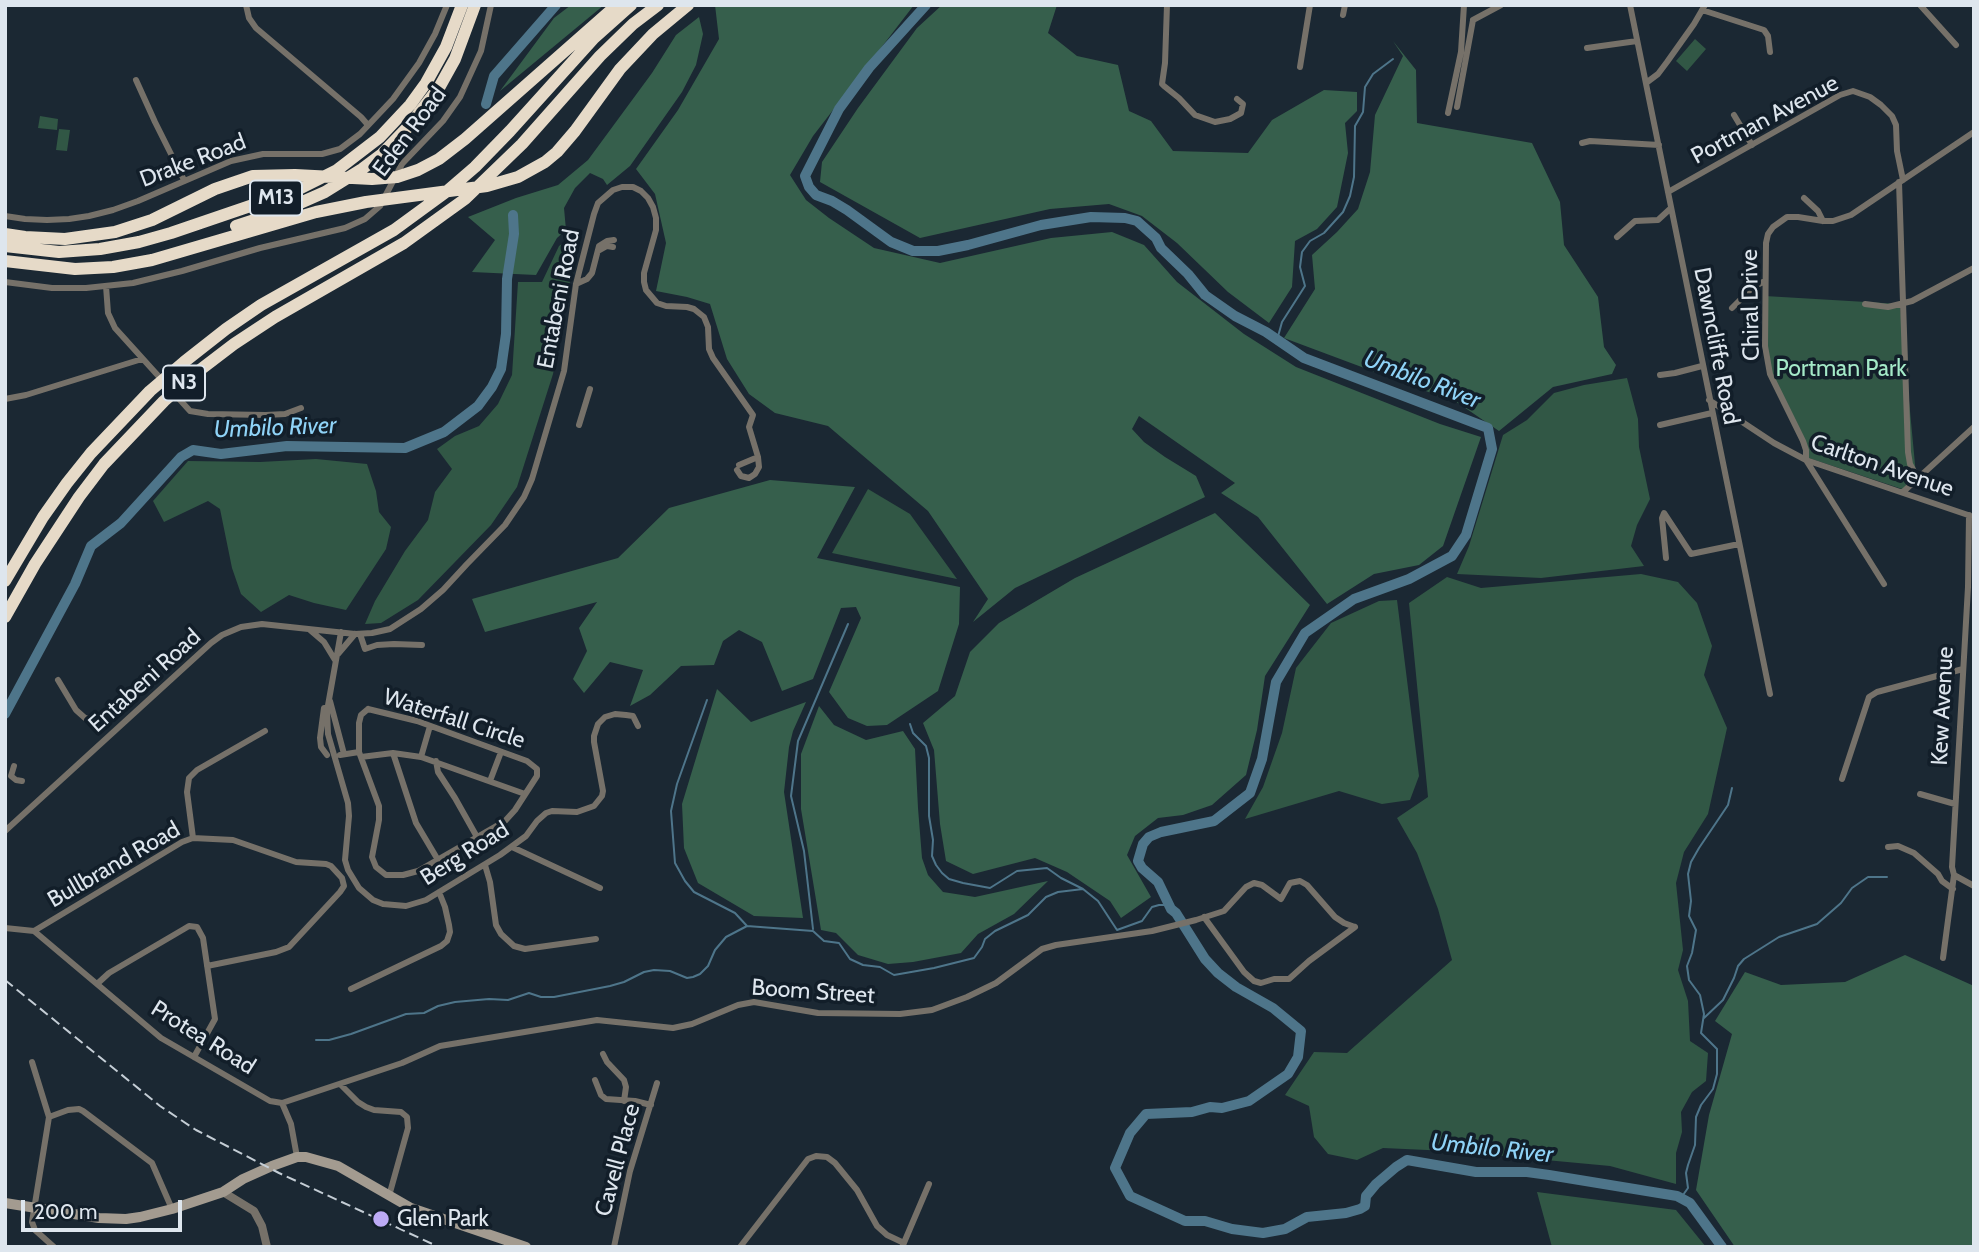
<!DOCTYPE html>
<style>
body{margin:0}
#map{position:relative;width:1979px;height:1252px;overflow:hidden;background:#1b2833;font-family:Cabin,sans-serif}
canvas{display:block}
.frame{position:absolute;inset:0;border:7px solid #dee6ee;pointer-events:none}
.scale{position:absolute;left:21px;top:1200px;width:161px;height:32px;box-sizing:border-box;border:4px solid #dee6ee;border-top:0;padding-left:9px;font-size:21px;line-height:24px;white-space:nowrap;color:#dee6ee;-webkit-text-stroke:5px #121e29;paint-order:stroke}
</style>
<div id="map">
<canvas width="1979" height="1252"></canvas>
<div class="frame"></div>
<div class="scale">200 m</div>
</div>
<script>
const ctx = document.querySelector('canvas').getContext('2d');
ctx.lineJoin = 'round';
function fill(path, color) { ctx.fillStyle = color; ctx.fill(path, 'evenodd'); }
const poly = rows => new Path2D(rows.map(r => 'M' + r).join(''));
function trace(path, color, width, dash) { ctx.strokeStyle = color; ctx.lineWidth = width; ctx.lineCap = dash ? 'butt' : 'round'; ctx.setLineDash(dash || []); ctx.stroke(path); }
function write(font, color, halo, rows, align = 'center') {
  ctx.font = font + ' Cabin,sans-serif'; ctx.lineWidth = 7; ctx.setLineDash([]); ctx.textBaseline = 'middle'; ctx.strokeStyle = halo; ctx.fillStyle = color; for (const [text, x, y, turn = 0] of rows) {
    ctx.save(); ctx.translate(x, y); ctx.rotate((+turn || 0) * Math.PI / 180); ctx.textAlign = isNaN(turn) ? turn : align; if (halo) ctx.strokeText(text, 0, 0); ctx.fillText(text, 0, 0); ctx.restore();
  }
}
fill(poly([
 [1695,39,1706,49,1687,71,1676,61],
 [40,116,58,119,57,130,38,128],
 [59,129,70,130,67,151,56,150],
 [579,232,553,374,517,487,491,525,418,600,381,623,365,624,375,601,405,551,428,520,435,492,452,469,437,449,455,436,479,426,498,404,512,375,518,282,542,282,559,246],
 [1765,296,1900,304,1916,475,1905,490,1806,457,1791,417,1768,366],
 [1627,378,1638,419,1639,447,1650,499,1637,525,1631,546,1644,566,1541,578,1457,574,1469,546,1503,435,1527,420,1554,393,1584,385],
 [316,459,367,464,376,491,379,512,391,527,386,549,346,610,314,603,289,595,261,612,241,594,232,568,220,509,208,501,164,522,153,501,188,461,260,462],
 [868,489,910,514,957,579,832,553],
 [1641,574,1678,582,1697,603,1712,646,1704,675,1727,728,1708,814,1684,852,1676,883,1683,950,1678,970,1688,1001,1690,1041,1708,1053,1706,1081,1692,1092,1681,1112,1682,1132,1676,1153,1676,1184,1610,1166,1449,1151,1383,1148,1357,1160,1328,1154,1314,1137,1309,1106,1285,1095,1314,1052,1347,1053,1452,960,1438,909,1417,853,1397,818,1428,797,1409,603,1447,577,1481,588],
 [1397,600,1419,776,1410,800,1382,804,1339,791,1245,819,1263,787,1282,733,1296,668,1331,623,1379,601],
 [1537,1192,1676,1210,1706,1247,1552,1247]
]), '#315745');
fill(poly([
 [571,5,604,5,500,91,554,18],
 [715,5,914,5,813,136,790,175,806,200,829,218,874,248,940,263,1051,238,1112,232,1144,245,1177,282,1244,334,1296,367,1440,424,1481,437,1443,546,1419,565,1374,574,1327,604,1258,517,1221,493,1235,483,1139,416,1132,429,1144,442,1165,457,1196,476,1205,497,1015,588,973,622,988,599,928,511,828,426,775,413,749,394,727,359,710,304,687,297,656,291,666,243,655,194,636,169,678,110,719,39],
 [942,5,1057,5,1048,33,1077,56,1118,65,1129,111,1151,121,1173,151,1248,153,1272,120,1324,90,1357,92,1357,111,1345,123,1348,153,1337,207,1317,229,1295,241,1292,287,1269,323,1228,292,1177,243,1142,216,1109,204,1050,209,920,238,820,182,822,162,858,108,917,28],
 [699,17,703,34,696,65,682,92,630,166,607,185,603,179,590,173,575,188,564,208,566,230,557,238,536,275,472,272,495,240,468,217,516,198,558,185,588,160,652,73,676,35],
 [1393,41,1416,70,1417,123,1532,143,1560,202,1564,245,1598,297,1604,347,1616,365,1612,374,1553,387,1499,431,1458,403,1284,338,1315,289,1312,255,1337,232,1358,209,1370,172,1375,115,1403,56],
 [770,480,855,487,817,558,960,587,959,624,938,691,887,725,867,726,848,718,829,692,861,618,856,607,841,608,813,679,782,691,762,642,739,630,723,641,714,665,681,666,650,695,630,706,643,670,610,662,584,693,573,679,587,651,579,628,597,602,485,632,472,599,618,558,669,508],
 [1215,513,1310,605,1265,676,1257,730,1246,775,1212,805,1183,815,1158,818,1135,836,1127,855,1151,897,1121,918,1110,901,1067,872,1035,858,973,874,946,861,940,824,934,750,923,723,955,696,970,652,999,623,1075,578],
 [717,689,751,722,806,702,793,731,789,747,784,792,803,918,754,916,698,883,684,848,682,804],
 [819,706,834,725,866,740,903,731,915,749,918,808,922,858,928,875,943,892,975,897,1048,881,1014,914,978,934,961,953,913,962,888,964,858,955,836,933,821,930,801,809,801,754],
 [1905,955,1974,986,1974,1247,1735,1247,1696,1190,1709,1115,1732,1034,1715,1021,1745,972,1781,985,1845,982]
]), '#365f4c');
trace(poly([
 [1277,340,1282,322,1305,286,1300,267,1302,252,1310,241,1324,233,1343,212,1350,196,1354,177,1355,126,1363,112,1365,87,1373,74,1393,59],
 [707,700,677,784,671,811,675,863,685,881,694,892,735,913,747,926],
 [910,724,913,733,926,746,929,758,929,816,933,840,932,856,936,865,942,873,949,879,963,883,990,888,1017,871,1047,868,1061,878,1083,889,1098,901,1117,930,1142,921,1152,907,1159,905,1169,905],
 [813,929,804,851,791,796,798,741,848,624],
 [1704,1018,1723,1000,1734,978,1738,966,1744,959,1779,937,1817,924,1841,903,1852,888,1868,877,1887,877],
 [316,1040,329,1040,351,1034,406,1014,424,1013,438,1006,455,1002,489,999,508,1000,529,993,541,997,554,997,610,986,624,982,644,972,654,970,670,971,687,978,693,977,700,974,708,966,715,950,726,937,747,926,813,931,824,941,839,943,850,959,863,965,880,967,894,975,934,968,974,958,982,947,985,939,995,931,1028,915,1046,897,1058,892,1083,889],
 [1683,1199,1683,1195,1688,1188,1686,1173,1688,1165,1695,1145,1696,1117,1701,1105,1713,1089,1717,1074,1717,1049,1701,1033,1704,1014,1700,995,1689,980,1687,966,1692,953,1696,930,1689,916,1691,901,1688,874,1691,862,1699,848,1728,805,1732,788]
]), '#4e758a', 2);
trace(poly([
 [926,5,869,68,839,109,805,176,809,187,816,195,832,201,847,210,891,242,913,251,938,251,968,245,1041,225,1091,217,1125,218,1137,221,1156,238,1161,248,1188,274,1205,295,1235,316,1266,332,1304,358,1488,428,1492,449,1466,535,1452,556,1409,579,1354,599,1305,633,1276,682,1262,759,1250,793,1214,821,1161,832,1149,837,1143,844,1138,861,1142,868,1158,882,1171,909,1176,913,1205,959,1218,973,1236,987,1273,1008,1301,1031,1298,1057,1288,1074,1249,1101,1222,1108,1210,1107,1192,1112,1146,1114,1130,1133,1115,1168,1130,1196,1185,1221,1205,1221,1232,1229,1263,1233,1285,1229,1307,1217,1346,1213,1360,1209,1365,1206,1366,1196,1376,1184,1396,1167,1407,1160,1476,1172,1527,1172,1549,1175,1677,1196,1690,1203,1722,1247],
 [486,104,494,76,556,5],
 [5,714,75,584,91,546,121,523,181,457,193,450,221,454,287,446,405,448,444,432,478,406,492,387,501,369,506,334,507,279,514,234,513,215]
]), '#4e758a', 10);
trace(poly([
 [246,5,249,18,256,28,361,117,368,125],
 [1167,5,1165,63,1162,84,1164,86,1179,98,1195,115,1215,122,1230,119,1241,113,1243,104,1237,99],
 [1630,5,1770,694],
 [1920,5,1956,45],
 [1702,10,1764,30,1768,36,1770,52],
 [1343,15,1345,5],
 [1473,20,1501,5],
 [1587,48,1637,41],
 [1300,67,1310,5],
 [136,80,155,122,184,180],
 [1646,83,1658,74,1667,62,1694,24,1705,5],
 [1457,107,1473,20],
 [1448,113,1461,52,1464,5],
 [1734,115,1752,145],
 [1582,143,1590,141,1659,145],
 [1899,182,1908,452,1910,464,1917,477],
 [1668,192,1840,95,1853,91,1870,97,1881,105,1892,116,1896,125,1897,151,1903,180],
 [1804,198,1818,211,1823,221],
 [5,216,25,219,47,220,69,219,89,216,113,210,138,201,231,161,263,154,322,154,340,149,360,134,393,99,419,63,435,34,447,5],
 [1617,237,1635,221,1658,220,1671,208],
 [598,251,607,246,613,247],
 [5,282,52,288,86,288,133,283,182,271,260,248,345,228,365,219,380,206,402,164,443,121,460,97,481,51,491,5],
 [576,284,587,279,592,273,599,246,607,241,614,240],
 [106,286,108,313,115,328,190,411,208,414,266,415,285,414,301,408],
 [1865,304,1888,307,1912,301,1974,268],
 [1732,308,1753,287,1765,281],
 [1660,375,1675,373,1702,366],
 [5,399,26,395,142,359],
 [1709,400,1774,443,1806,460,1971,516],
 [579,425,590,389],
 [1660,425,1712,413],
 [739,465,758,457],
 [1903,492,1974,427],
 [1969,515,1968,587,1952,867,1954,875,1974,886],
 [1666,558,1662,518,1664,513,1691,554,1739,544],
 [1884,584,1806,460,1806,450,1803,441,1770,374,1765,346,1766,243,1768,234,1773,227,1787,217,1798,217,1823,221,1833,221,1851,215,1974,132],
 [310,630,324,642,335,660],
 [341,632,327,711,328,734,348,803,349,816,345,860,348,870,359,888,373,900,383,904,406,906,426,900,500,855,526,836,537,821,546,813,552,811,577,812,594,806,602,796,603,791,594,742,594,736,598,724,605,717,615,714,626,715,633,716,638,726],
 [360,634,365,649,377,645,394,644,422,645],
 [338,654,355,634],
 [58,680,76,710,85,718,90,719],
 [330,701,344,754],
 [324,708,320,738,321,747,327,755],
 [368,709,417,721,527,761,537,769,537,776,515,810,505,821,418,871,403,875,386,875,376,867,372,857,379,820,379,806,359,752,359,723,361,715,368,709],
 [393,753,416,823,438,860],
 [340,755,359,752],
 [361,757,393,753,421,757,525,794],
 [421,757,430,726],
 [436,761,438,772,455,798,477,837],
 [14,766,11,776,16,780,22,781],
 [1842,779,1869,697,1877,692,1963,669],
 [490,781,501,752],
 [1920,794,1955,804],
 [5,831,211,643,222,635,241,627,262,624,355,634,372,633,390,629,421,609,443,590,467,564,505,525,524,497,532,479,564,371,576,284,594,214,598,203,613,190,622,187,633,187,641,191,648,198,653,207,656,218,656,230,644,273,644,282,646,290,657,303,666,306,687,307,694,309,704,317,708,327,709,349,713,358,753,415,749,427,758,457,759,467,755,474,749,478,741,476,737,470],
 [193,838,187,792,189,778,197,770,265,731],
 [512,847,600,888],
 [1888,847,1898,846,1914,853,1938,874,1942,881,1953,889],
 [485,865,490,882,496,925,501,934,514,946,525,949,596,939],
 [1204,917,1244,972,1254,981,1261,983,1274,979,1289,979,1309,961,1355,927],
 [5,928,34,931,182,842,193,838,233,840,296,862,326,864,331,866,342,878,344,886,340,892,289,947,276,952,207,966],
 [34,931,161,1038,270,1101,282,1103,402,1063,440,1046,597,1020,673,1028,692,1024,738,1005,754,1002,818,1013,900,1014,932,1010,967,997,996,983,1042,949,1056,945,1152,931,1196,920,1224,911,1246,887,1254,883,1262,885,1281,899,1290,883,1300,881,1307,885,1335,917,1344,923,1355,927],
 [1943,958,1954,875],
 [97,984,109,973,184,929,189,926,197,927,203,938,215,1019,194,1057],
 [351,989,441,946,447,941,450,932,449,925,445,907,439,892],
 [603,1054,607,1062,624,1080,626,1087,624,1101],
 [32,1062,49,1117],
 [595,1080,601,1095,606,1099,635,1101,651,1105],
 [341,1085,358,1102,366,1107,374,1110,401,1112,407,1117,408,1128,389,1196],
 [282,1103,291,1124,297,1157],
 [903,1245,929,1184],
 [54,1247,35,1230,32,1222,49,1117,68,1110,79,1109,83,1111,152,1163,172,1209],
 [614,1247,630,1171,657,1083],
 [740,1247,808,1159,816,1156,827,1157,835,1163,857,1190,877,1226,887,1235,904,1243]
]), '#767169', 6);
trace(poly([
 [223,1192,254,1211,262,1226,267,1247]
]), '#767169', 8);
trace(poly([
 [5,1203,99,1218,126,1219,140,1217,172,1209,223,1192,243,1179,272,1166,297,1157,306,1157,338,1166,411,1208,526,1247]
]), '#a39b90', 10);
trace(poly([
 [236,226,282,211,325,192,362,169,382,154,409,126,440,86,455,59,475,5],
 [5,234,25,237,65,239,115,232,152,220,215,189,253,176,295,175,372,179,397,177,418,170,439,159,465,139,617,5],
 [5,246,59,252,100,249,139,242,171,233,297,190,337,170,380,137,410,105,426,83,446,47,462,5],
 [5,261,75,269,113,267,152,260,316,212,366,202,487,186,518,177,545,162,557,152,575,131,620,69,653,34,688,5],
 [5,581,43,517,67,483,91,453,150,391,184,362,226,329,261,305,394,230,446,192,475,167,510,131,594,38,631,5],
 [5,617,35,564,79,497,104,464,164,401,196,373,234,344,275,317,404,243,465,199,522,144,600,56,633,24,658,5]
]), '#e6dac8', 12);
trace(poly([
 [5,980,160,1106,196,1130,279,1173,439,1247]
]), '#c4cdd5', 2, [10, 5]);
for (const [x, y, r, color] of [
 [381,1219,9,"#bcaaf5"]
]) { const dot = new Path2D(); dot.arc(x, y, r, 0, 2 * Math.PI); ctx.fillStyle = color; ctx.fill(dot); trace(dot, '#121e29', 2.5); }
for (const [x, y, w] of [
 [276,198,52],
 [184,383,42]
]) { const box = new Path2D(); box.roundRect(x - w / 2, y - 17.5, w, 35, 5); ctx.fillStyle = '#121e29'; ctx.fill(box); trace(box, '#dee6ee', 2); }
write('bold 21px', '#dee6ee', null, [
 ["M13",276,198],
 ["N3",184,383]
]);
write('23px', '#dee6ee', '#121e29', [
 ["Portman Avenue",1765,120,-28],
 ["Eden Road",410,132,-53],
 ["Drake Road",193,161,-21],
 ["Entabeni Road",559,299,-79],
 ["Chiral Drive",1751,305,-91],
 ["Dawncliffe Road",1716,346,79],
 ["Carlton Avenue",1882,466,19],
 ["Entabeni Road",145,681,-42],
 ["Kew Avenue",1943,706,-87],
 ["Waterfall Circle",454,719,18],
 ["Berg Road",465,854,-32],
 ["Bullbrand Road",114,865,-30],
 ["Boom Street",813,992,4],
 ["Protea Road",203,1038,32],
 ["Cavell Place",618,1160,-75]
]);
write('23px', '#a4eac8', '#121e29', [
 ["Portman Park",1841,369]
]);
write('23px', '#dee6ee', '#121e29', [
 ["Glen Park",397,1219]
], 'left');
write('italic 24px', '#8fd3f7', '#121e29', [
 ["Umbilo River",1422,380,21],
 ["Umbilo River",275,428,-2],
 ["Umbilo River",1492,1149,6]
]);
</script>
